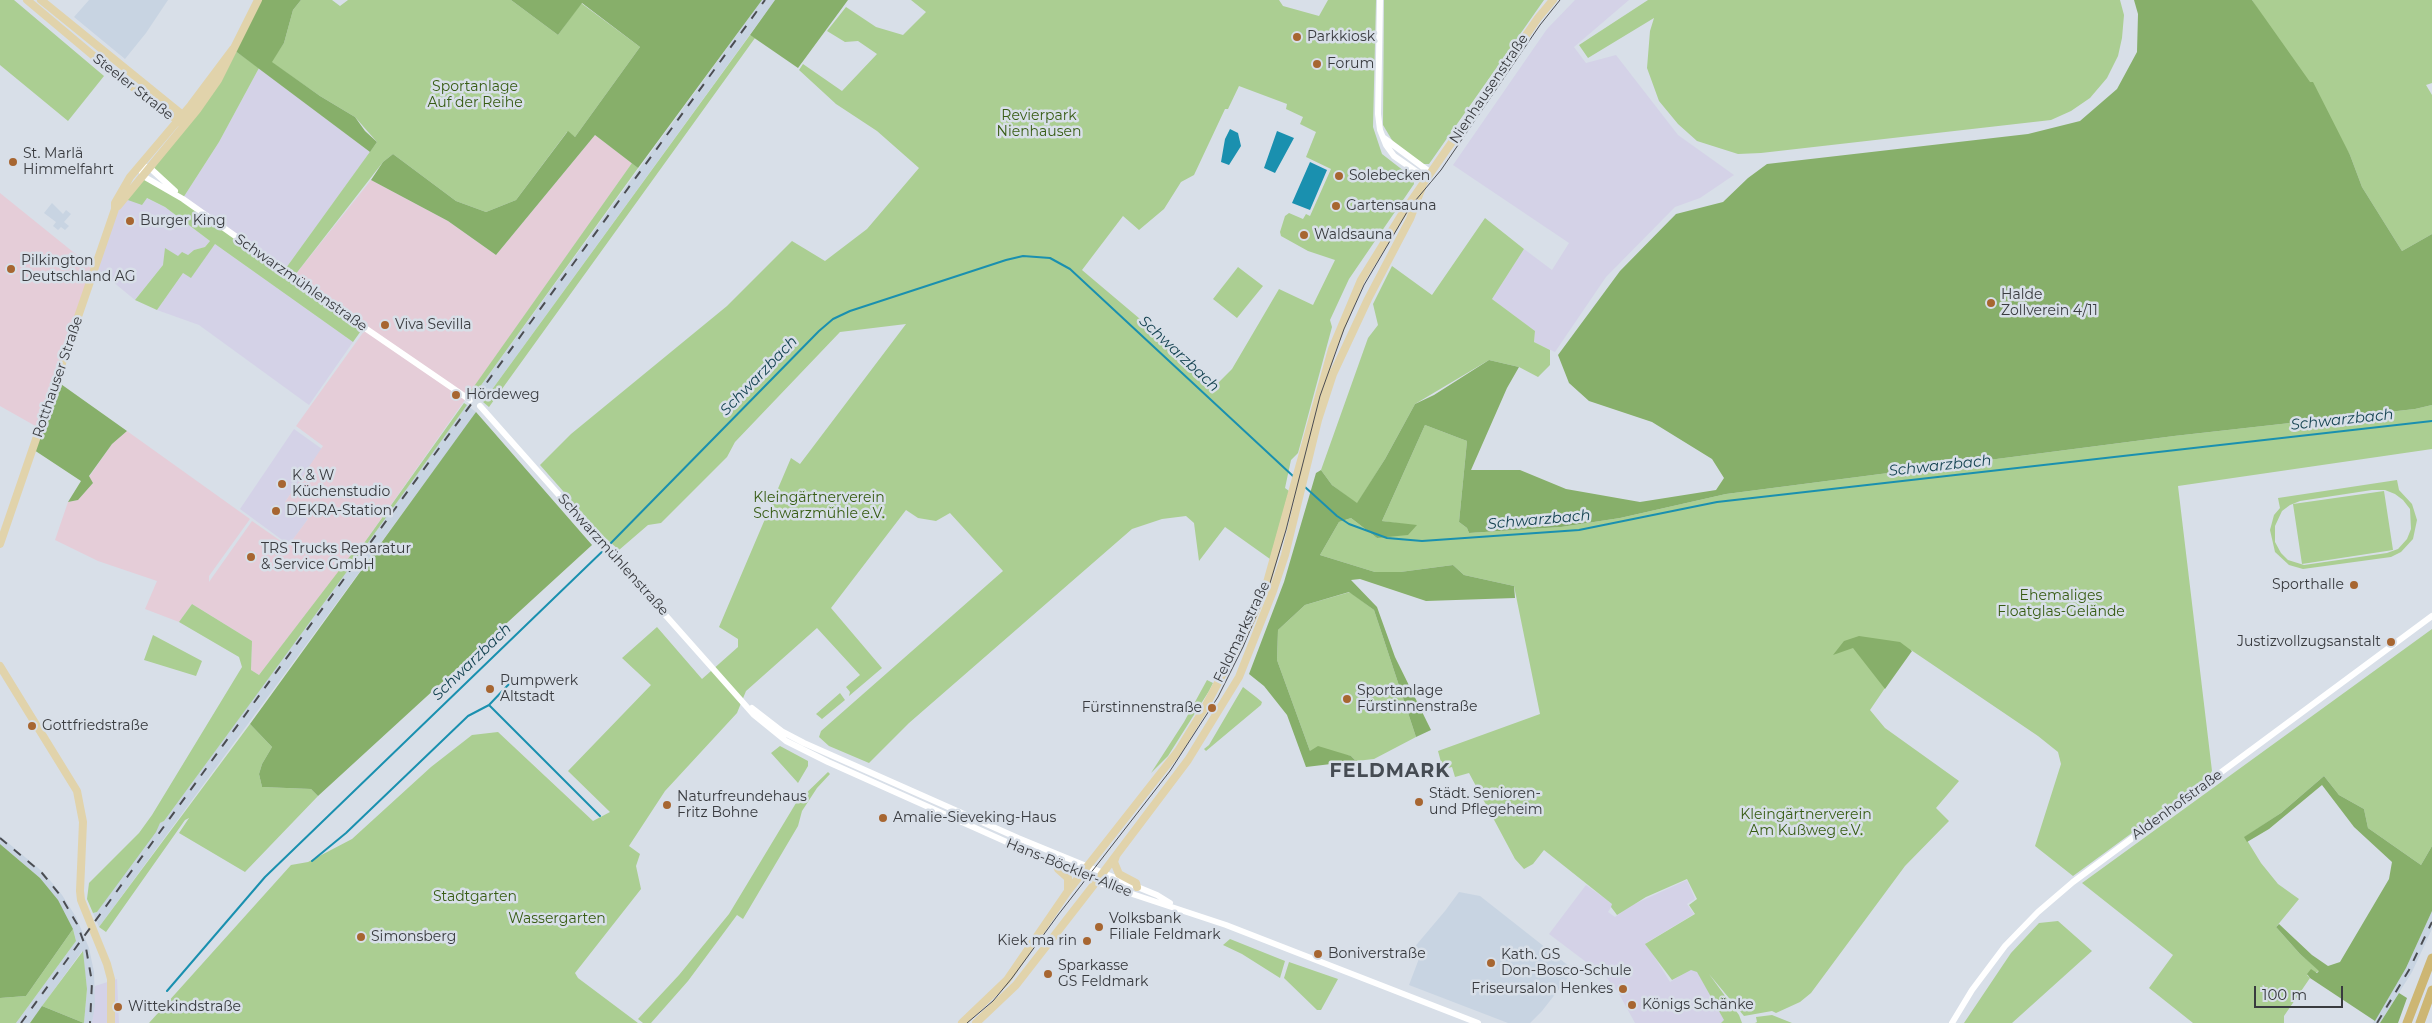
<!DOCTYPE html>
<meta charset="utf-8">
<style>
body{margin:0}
#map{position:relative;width:2432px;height:1023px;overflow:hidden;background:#d8dfe8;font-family:Montserrat,sans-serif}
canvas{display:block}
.scale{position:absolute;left:2254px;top:986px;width:89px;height:22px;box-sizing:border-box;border:2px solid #393b3f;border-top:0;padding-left:6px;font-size:15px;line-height:18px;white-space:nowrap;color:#393b3f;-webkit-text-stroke:4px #d8dfe8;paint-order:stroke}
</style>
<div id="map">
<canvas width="2432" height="1023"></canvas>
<div class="scale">100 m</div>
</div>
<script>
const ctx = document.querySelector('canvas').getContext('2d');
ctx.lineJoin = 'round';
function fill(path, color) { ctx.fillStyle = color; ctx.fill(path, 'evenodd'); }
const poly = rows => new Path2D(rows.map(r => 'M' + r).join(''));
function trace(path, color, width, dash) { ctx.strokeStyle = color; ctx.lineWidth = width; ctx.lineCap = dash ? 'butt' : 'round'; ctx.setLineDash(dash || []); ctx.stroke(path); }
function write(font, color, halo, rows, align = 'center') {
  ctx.font = font + ' Montserrat,sans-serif'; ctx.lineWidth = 5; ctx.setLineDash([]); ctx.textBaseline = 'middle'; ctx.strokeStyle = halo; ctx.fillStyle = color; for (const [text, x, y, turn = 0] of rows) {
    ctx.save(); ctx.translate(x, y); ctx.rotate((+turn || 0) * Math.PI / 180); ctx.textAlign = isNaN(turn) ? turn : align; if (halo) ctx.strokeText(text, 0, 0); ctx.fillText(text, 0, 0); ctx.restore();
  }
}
fill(poly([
 [1575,0,1629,0,1574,47,1586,63,1616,55,1678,135,1734,175,1700,198,1675,207,1606,277,1555,352,1534,342,1535,331,1492,299,1524,249,1552,270,1569,243,1453,165,1547,29],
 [259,68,370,152,286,268,183,198,219,142],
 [146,198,165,207,210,241,205,247,194,250,188,255,178,256,163,265,135,300,96,268,116,210,125,199],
 [215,244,353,342,309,405,199,325,157,310,183,273,191,277],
 [294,429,322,449,285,502,308,519,289,545,240,509],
 [1687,880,1695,899,1687,904,1694,914,1646,943,1670,982,1698,965,1734,1023,1635,1023,1618,992,1606,977,1549,934,1586,885,1613,904,1608,912,1615,917,1630,906],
 [117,979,119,1023,92,1023,95,986]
]), '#d4d2e7');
fill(poly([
 [595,135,632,163,357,553,354,552,259,675,251,670,252,641,192,604,179,622,145,609,157,581,98,561,55,540,68,502,78,500,93,483,89,477,112,444,127,431,250,519,209,576,209,582,252,521,288,546,308,519,285,502,323,446,296,426,367,327,295,275,371,180,448,221,496,255],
 [0,193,93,268,39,428,0,406]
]), '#e5cdd8');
fill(poly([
 [89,0,168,0,146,33,125,59,74,17],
 [762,0,775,0,483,402,474,395],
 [52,203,63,214,66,210,71,214,64,222,69,226,65,230,61,227,58,230,53,226,56,222,44,213],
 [467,405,476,412,468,424,99,927,93,913,97,912,160,823,164,821],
 [0,836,44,873,62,895,76,917,89,948,94,972,95,1005,92,1023,84,1023,87,989,82,951,30,1023,16,1023,76,941,73,929,40,878,0,844],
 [1459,892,1480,896,1574,970,1542,1011,1530,1023,1508,1023,1409,985,1420,956,1412,950,1445,911],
 [2432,911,2432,929,2412,972,2380,1023,2373,1023,2406,968]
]), '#c8d4e2');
fill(poly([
 [0,0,14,0,104,76,68,121,0,65],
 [301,0,332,0,340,6,348,0,511,0,558,35,581,3,640,47,575,137,567,132,516,200,486,212,456,201,393,154,383,162,295,275,286,268,377,142,355,117,320,96,271,62,284,43,293,10],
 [911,0,1279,0,1283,6,1319,16,1328,0,1376,0,1373,127,1382,154,1413,178,1414,184,1349,279,1330,320,1332,327,1298,453,1291,460,1285,488,1289,491,1270,559,1225,527,1199,561,1194,523,1186,516,1162,519,1132,529,909,723,869,763,829,746,819,737,821,731,1003,571,950,513,936,521,918,518,906,510,831,608,882,668,849,696,850,692,846,687,860,675,817,628,746,691,737,713,665,791,629,846,640,854,636,866,641,889,575,973,578,978,638,1023,149,1023,291,865,308,862,352,839,431,767,472,735,498,732,593,821,610,812,568,771,651,685,622,658,657,627,702,679,738,647,738,639,719,627,791,458,800,464,906,324,840,332,735,442,727,457,661,523,648,525,619,550,601,534,540,465,571,434,727,306,792,241,825,261,867,229,919,168,877,131,836,104,799,70,803,64,842,91,877,54,858,41,845,42,827,31,846,7,876,27,903,35,926,12],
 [1239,86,1287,104,1286,109,1303,117,1300,124,1316,132,1306,157,1331,169,1310,216,1306,214,1303,219,1289,213,1285,216,1280,232,1281,236,1308,251,1335,260,1313,305,1279,289,1232,369,1217,384,1082,270,1123,216,1139,230,1164,209,1181,182,1194,175,1225,109,1228,109],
 [1384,0,1544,0,1429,164,1422,164,1395,145,1383,125],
 [1648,0,2120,0,2124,15,2122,38,2118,56,2107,78,2090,98,2071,111,2051,120,1761,153,1738,154,1697,141,1678,124,1659,101,1647,68,1650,31,1654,18,1588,58,1579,45],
 [2252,0,2432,0,2432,83,2426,85,2432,95,2432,234,2402,251,2362,187,2350,155],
 [750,35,755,38,489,407,483,402],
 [234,50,259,68,219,142,183,198,151,168,198,110],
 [632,163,638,168,474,395,470,392],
 [143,177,183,200,363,328,353,342,215,244,191,278,183,273,157,310,135,300,163,265,165,248,178,256,182,252,188,255,194,250,205,247,210,241,165,207,147,198,142,205,125,199],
 [1485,218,1524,249,1492,299,1535,331,1534,342,1550,350,1550,365,1538,377,1519,367,1489,360,1415,404,1385,459,1357,504,1332,485,1321,470,1368,338,1378,325,1373,304,1392,266,1432,295],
 [1238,267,1263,286,1237,318,1213,299],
 [464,403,467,405,359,555,164,821,160,823,156,832,97,912,93,913,87,899,89,883,139,833,152,815,242,667,239,657,179,622,192,604,252,641,251,670,259,675,354,551,357,553],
 [2432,405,2432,449,2178,486,2212,771,2207,778,2073,876,2035,846,2061,764,2058,752,2038,736,1911,650,1870,710,1885,728,1959,781,1936,808,1949,821,1905,866,1811,993,1800,1002,1776,1013,1772,1011,1744,1016,1709,974,1739,1015,1742,1023,1721,1023,1724,1020,1697,972,1691,970,1672,980,1645,944,1695,914,1689,905,1697,899,1687,879,1646,897,1617,915,1611,907,1612,904,1544,850,1533,864,1524,869,1515,859,1469,773,1455,777,1452,767,1448,768,1447,764,1442,766,1438,751,1540,714,1514,586,1464,575,1453,565,1400,572,1375,572,1320,555,1339,522,1351,518,1377,538,1416,526,1382,521,1425,425,1467,441,1459,522,1467,528,1469,533,1561,527,1620,518,1726,494,2174,436,2415,409],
 [2397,480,2399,490,2412,504,2417,520,2413,539,2401,552,2391,557,2303,569,2289,565,2275,552,2270,530,2274,515,2280,508,2278,498],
 [2372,490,2385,490,2395,494,2403,500,2410,509,2411,529,2407,539,2398,549,2387,553,2304,565,2288,560,2281,553,2275,542,2275,526,2282,511,2290,505,2300,501],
 [2384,491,2393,550,2302,564,2293,504],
 [1350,592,1374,610,1416,737,1374,759,1356,761,1351,756,1310,751,1277,660,1278,630,1305,605],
 [2432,629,2432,846,2421,865,2368,828,2364,809,2339,795,2324,776,2281,813,2245,837,2261,863,2278,884,2299,899,2276,927,2300,954,2320,971,2307,975,2310,978,2284,1016,2284,1023,2193,1023,2149,988,2173,955,2082,883],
 [153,635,202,661,196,676,144,660],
 [1207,680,1213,683,1209,691,1168,756,1151,773,1184,722],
 [1243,687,1256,697,1262,702,1261,705,1206,751,1204,749,1209,745],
 [840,693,845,700,822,719,816,714],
 [250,724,272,747,262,764,259,774,262,787,311,789,318,796,245,872,179,833,189,818,185,820,106,932,99,927],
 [780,746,808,761,808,766,798,783,771,753],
 [828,772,830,774,817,788,802,811,798,826,743,919,737,915,688,981,651,1023,643,1023,638,1019,679,975,729,914,796,803],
 [2058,921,2092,951,2012,1023,1964,1023,2011,953,2039,923],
 [73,929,76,941,16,1023,0,1023,0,998,26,996],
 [1230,939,1285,961,1280,978,1242,954,1223,945],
 [83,951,87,989,84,1023,42,1006],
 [1289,962,1338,979,1321,1010,1317,1010,1284,978],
 [1772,1015,1792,1023,1755,1023,1757,1022,1756,1017]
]), '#abce92');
fill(poly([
 [259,0,301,0,293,10,284,43,272,62,320,96,355,117,365,131,377,142,370,152,234,50],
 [511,0,762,0,638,168,595,135,496,255,448,221,371,180,383,162,393,154,456,201,486,212,516,200,568,131,575,137,640,47,582,3,558,35],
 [775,0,848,0,798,68,750,35],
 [2134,0,2252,0,2310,82,2313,82,2350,155,2362,187,2402,251,2432,234,2432,405,2415,409,2174,436,1726,494,1620,518,1561,527,1469,533,1467,528,1459,522,1467,441,1425,425,1382,521,1417,525,1408,535,1377,538,1351,518,1339,522,1320,555,1375,572,1400,572,1453,565,1464,575,1514,586,1515,598,1426,601,1360,579,1351,580,1377,607,1395,657,1431,730,1416,737,1374,610,1349,592,1305,605,1278,630,1277,660,1310,751,1318,746,1351,756,1356,761,1306,767,1287,715,1264,686,1249,674,1284,582,1316,473,1321,470,1332,485,1357,503,1385,459,1415,404,1434,395,1489,360,1519,367,1507,388,1471,470,1520,470,1566,489,1640,502,1716,490,1724,478,1712,459,1652,422,1589,401,1569,383,1558,355,1620,271,1676,214,1723,202,1748,178,1767,164,2028,134,2080,121,2117,89,2137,52,2138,14],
 [58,382,127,431,112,444,89,476,93,483,78,500,68,502,81,481,34,450],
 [476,412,592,545,318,796,311,789,262,787,259,774,262,764,272,747,250,724],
 [1859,636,1900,642,1912,651,1885,689,1853,648,1833,655,1844,641],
 [2324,776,2339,795,2364,809,2368,828,2421,865,2432,846,2432,911,2406,968,2375,1021,2310,978,2307,974,2311,969,2317,973,2319,971,2300,954,2276,927,2279,924,2312,955,2328,966,2340,962,2389,879,2392,862,2354,827,2322,785,2269,829,2247,842,2244,837,2281,813],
 [0,844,40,878,58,900,73,929,26,996,0,998],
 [2399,993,2407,998,2398,1023,2380,1023],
 [42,1006,84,1023,30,1023]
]), '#87af6a');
fill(poly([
 [1230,129,1238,133,1241,146,1229,165,1221,162,1225,139],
 [1277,131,1294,138,1275,173,1264,168],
 [1310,162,1327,170,1310,210,1292,203]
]), '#1a90af');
trace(poly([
 [1305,487,1337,516,1349,524,1387,538,1422,541,1579,530,1717,502,2432,421],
 [489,705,600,816],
 [312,861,346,833,468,716,489,705,510,683],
 [167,991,265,877,609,545,819,331,833,319,850,311,1006,260,1023,256,1050,258,1070,269,1294,477]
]), '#1a90af', 2);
trace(poly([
 [1380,0,1378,114,1380,130,1386,145,1394,156,1427,179],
 [1384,138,1431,173],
 [140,165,143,176,183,199,365,328,470,400],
 [140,165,150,168,175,191],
 [480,406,754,715,786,741,828,762,1096,882,1226,925,1478,1023],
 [752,708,783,732,804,743,1018,838,1157,895,1170,903],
 [1952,1023,1972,990,2005,946,2038,912,2073,882,2432,616]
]), '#fff', 6);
trace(poly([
 [27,0,114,73,180,122],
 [41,0,184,116],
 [118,206,197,110,218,80,258,0],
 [0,544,115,209,115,203,130,177,191,105,233,49],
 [0,666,77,791,83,822,80,891,81,900,107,964,111,979,111,1023],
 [1116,856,1114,862,1119,874,1136,883,1137,887],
 [1057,864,1058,869,1068,878,1068,891],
 [962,1023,1007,980,1068,891,1178,751,1204,709,1252,619,1266,586,1332,349,1361,280,1402,214,1538,18,1553,0],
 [976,1023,1016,985,1096,882,1188,760,1239,677,1273,591,1285,555,1318,420,1333,374,1368,299,1410,219,1422,187]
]), '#e1d3ab', 8);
trace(poly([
 [2407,1023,2432,958],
 [2420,1023,2432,990]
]), '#cdb673', 9);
trace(poly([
 [967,1023,993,1001,1012,978,1058,915,1170,771,1218,697,1243,647,1270,583,1286,530,1320,396,1344,329,1364,285,1410,207,1441,170,1540,25,1560,0]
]), '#4b4d52', 1);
trace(poly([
 [0,838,42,873,60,895,77,924,86,948,92,982,90,1023],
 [21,1023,765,0],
 [2377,1023,2409,970,2432,922]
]), '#4b4d52', 2, [9, 9]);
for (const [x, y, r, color] of [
 [1297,37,5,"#a76631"],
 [1317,64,5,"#a76631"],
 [13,162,5,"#a76631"],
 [1339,176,5,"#a76631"],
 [1336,206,5,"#a76631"],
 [130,221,5,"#a76631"],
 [1304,235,5,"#a76631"],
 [11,269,5,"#a76631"],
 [1991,303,5,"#a76631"],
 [385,325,5,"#a76631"],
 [456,395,5,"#a76631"],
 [282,484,5,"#a76631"],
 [276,511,5,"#a76631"],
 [251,557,5,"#a76631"],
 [2354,585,5,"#a76631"],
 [2391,642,5,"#a76631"],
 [490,689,5,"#a76631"],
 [1347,699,5,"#a76631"],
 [1212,708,5,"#a76631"],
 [32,726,5,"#a76631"],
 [1419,802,5,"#a76631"],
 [667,805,5,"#a76631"],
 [883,818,5,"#a76631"],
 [1099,927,5,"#a76631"],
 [361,937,5,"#a76631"],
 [1087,941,5,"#a76631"],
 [1318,954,5,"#a76631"],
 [1491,963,5,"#a76631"],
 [1048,974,5,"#a76631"],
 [1623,989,5,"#a76631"],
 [1632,1005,5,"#a76631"],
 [118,1007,5,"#a76631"]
]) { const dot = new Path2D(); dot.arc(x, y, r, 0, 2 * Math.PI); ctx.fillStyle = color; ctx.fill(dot); trace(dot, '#d8dfe8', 2); }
write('14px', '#393b3f', '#d8dfe8', [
 ["Parkkiosk",1307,37],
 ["Forum",1327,64],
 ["St. Marlä",23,154],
 ["Himmelfahrt",23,170],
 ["Solebecken",1349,176],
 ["Gartensauna",1346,206],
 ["Burger King",140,221],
 ["Waldsauna",1314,235],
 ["Pilkington",21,261],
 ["Deutschland AG",21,277],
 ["Halde",2001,295],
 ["Zollverein 4/11",2001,311],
 ["Viva Sevilla",395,325],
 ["Hördeweg",466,395],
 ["K & W",292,476],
 ["Küchenstudio",292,492],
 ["DEKRA-Station",286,511],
 ["TRS Trucks Reparatur",261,549],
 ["& Service GmbH",261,565],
 ["Sporthalle",2344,585,"right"],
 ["Justizvollzugsanstalt",2381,642,"right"],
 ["Pumpwerk",500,681],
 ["Altstadt",500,697],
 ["Sportanlage",1357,691],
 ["Fürstinnenstraße",1357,707],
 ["Fürstinnenstraße",1202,708,"right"],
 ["Gottfriedstraße",42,726],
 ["Städt. Senioren-",1429,794],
 ["und Pflegeheim",1429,810],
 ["Naturfreundehaus",677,797],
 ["Fritz Bohne",677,813],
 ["Amalie-Sieveking-Haus",893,818],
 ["Volksbank",1109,919],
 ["Filiale Feldmark",1109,935],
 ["Simonsberg",371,937],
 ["Kiek ma rin",1077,941,"right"],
 ["Boniverstraße",1328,954],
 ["Kath. GS",1501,955],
 ["Don-Bosco-Schule",1501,971],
 ["Sparkasse",1058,966],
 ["GS Feldmark",1058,982],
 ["Friseursalon Henkes",1613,989,"right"],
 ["Königs Schänke",1642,1005],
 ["Wittekindstraße",128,1007]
], 'left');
write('14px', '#393b3f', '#d8dfe8', [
 ["Steeler Straße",133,87,38],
 ["Nienhausenstraße",1489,89,-56],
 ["Schwarzmühlenstraße",301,283,35],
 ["Rotthauser Straße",58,377,-71],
 ["Schwarzmühlenstraße",613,555,48],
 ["Feldmarkstraße",1242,632,-64],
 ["Aldenhofstraße",2177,805,-36],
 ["Hans-Böckler-Allee",1069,868,22]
]);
write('14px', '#375c13', '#d8dfe8', [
 ["Sportanlage",475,87],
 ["Auf der Reihe",475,103],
 ["Revierpark",1039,116],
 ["Nienhausen",1039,132],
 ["Kleingärtnerverein",819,498],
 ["Schwarzmühle e.V.",819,514],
 ["Ehemaliges",2061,596],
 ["Floatglas-Gelände",2061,612],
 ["Kleingärtnerverein",1806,815],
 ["Am Kußweg e.V.",1806,831],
 ["Stadtgarten",475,897],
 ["Wassergarten",557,919]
]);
write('italic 15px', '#164452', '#d8dfe8', [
 ["Schwarzbach",1179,354,43],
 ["Schwarzbach",759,376,-46],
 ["Schwarzbach",2342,420,-6],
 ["Schwarzbach",1940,466,-6],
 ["Schwarzbach",1539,520,-5],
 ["Schwarzbach",472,662,-44]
]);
ctx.letterSpacing = '1px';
write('bold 19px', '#464c53', '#d8dfe8', [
 ["FELDMARK",1390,771]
]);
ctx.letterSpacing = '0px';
</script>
